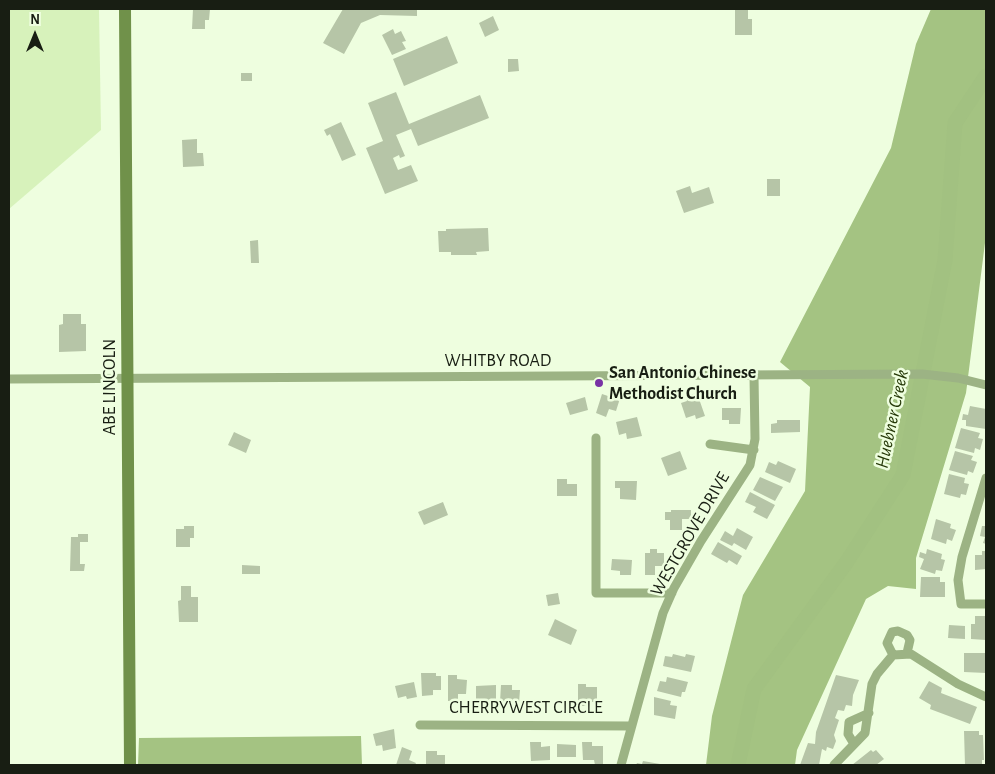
<!DOCTYPE html>
<style>
body{margin:0}
#map{position:relative;width:995px;height:774px;overflow:hidden;background:#eefedf;font-family:"Alegreya Sans",sans-serif}
canvas{display:block}
.frame{position:absolute;inset:0;border:10px solid #181e13;pointer-events:none}
.north{position:absolute;left:10px;top:10px;width:50px;height:50px;-webkit-text-stroke:4px #eefedf;paint-order:stroke;rotate:0deg;font-size:14px;font-weight:700;line-height:20px;text-align:center;color:#181e13}
.north::after{content:'';display:block;margin:auto;width:18px;height:22px;background:#181e13;clip-path:polygon(50% 0,100% 100%,50% 72%,0 100%)}
</style>
<div id="map">
<canvas width="995" height="774"></canvas>
<div class="frame"></div>
<div class="north">N</div>
</div>
<script>
const ctx = document.querySelector('canvas').getContext('2d');
ctx.lineJoin = 'round';
function fill(path, color) { ctx.fillStyle = color; ctx.fill(path, 'evenodd'); }
const poly = rows => new Path2D(rows.map(r => 'M' + r).join(''));
function trace(path, color, width, dash) { ctx.strokeStyle = color; ctx.lineWidth = width; ctx.lineCap = dash ? 'butt' : 'round'; ctx.setLineDash(dash || []); ctx.stroke(path); }
function write(font, color, halo, rows, align = 'center') {
  ctx.font = font + ' "Alegreya Sans",sans-serif'; ctx.lineWidth = 5; ctx.setLineDash([]); ctx.textBaseline = 'middle'; ctx.strokeStyle = halo; ctx.fillStyle = color; for (const [text, x, y, turn = 0] of rows) {
    ctx.save(); ctx.translate(x, y); ctx.rotate((+turn || 0) * Math.PI / 180); ctx.textAlign = isNaN(turn) ? turn : align; if (halo) ctx.strokeText(text, 0, 0); ctx.fillText(text, 0, 0); ctx.restore();
  }
}
fill(poly([
 [9,9,99,9,101,130,9,209]
]), '#d7f2bb');
fill(poly([
 [931,9,986,9,986,235,966,393,916,558,916,589,888,586,866,599,797,750,795,765,706,765,712,716,743,595,805,491,810,387,780,362,891,148,916,44],
 [361,736,362,765,138,765,139,738]
]), '#a4c382');
trace(poly([
 [738,765,754,689,846,563,903,475,945,260,955,123,986,76]
]), '#a2c181', 15);
fill(poly([
 [193,9,210,9,209,20,205,20,205,29,192,29],
 [343,9,417,9,417,16,380,15,361,23,344,54,323,43],
 [735,9,748,9,748,19,752,19,752,35,735,35],
 [493,16,499,30,485,37,479,23],
 [393,29,395,34,401,31,406,41,402,42,406,49,392,55,382,35],
 [447,36,458,63,404,86,393,59],
 [508,59,518,59,519,71,508,72],
 [241,73,252,73,252,81,241,81],
 [396,92,409,124,480,95,489,118,418,146,411,129,396,135,405,156,400,158,399,155,393,158,398,170,411,165,418,181,385,194,366,148,383,141,368,103],
 [341,122,356,155,342,161,330,134,327,136,324,130],
 [197,139,197,153,203,153,204,166,183,167,182,140],
 [767,179,780,179,780,196,767,196],
 [690,186,692,193,709,187,714,203,684,213,676,191],
 [488,228,489,251,476,252,477,255,451,255,451,252,439,252,438,231,446,231,446,229],
 [258,240,259,263,251,263,250,241],
 [63,314,81,314,81,324,86,324,86,351,59,352,59,325,63,324],
 [614,389,622,392,616,411,609,409,606,417,596,413,602,394,611,397],
 [697,393,705,416,696,419,695,415,686,418,681,403,687,401,686,396],
 [585,397,588,410,570,415,566,403],
 [970,406,986,409,986,429,966,426,966,420,962,420,963,414,968,415],
 [722,408,741,408,740,424,729,424,729,420,722,420],
 [637,417,642,436,627,439,626,433,619,435,616,422],
 [777,420,800,420,800,432,771,433,771,424,777,423],
 [961,428,980,433,978,438,983,439,980,450,975,448,974,453,955,448],
 [234,432,251,440,246,453,228,445],
 [680,451,687,469,668,476,661,458],
 [955,451,973,456,971,460,977,462,973,473,968,471,967,475,949,470],
 [778,461,796,469,790,483,765,472,769,462,776,465],
 [949,474,965,478,964,483,969,484,966,495,961,494,960,498,944,494],
 [760,477,783,487,775,501,753,490],
 [557,479,567,479,567,484,577,484,577,496,557,496],
 [615,481,637,481,636,500,620,499,620,488,615,488],
 [750,492,775,505,767,519,753,512,756,507,745,502],
 [443,502,448,515,424,525,418,512],
 [671,510,691,510,691,519,682,519,682,530,670,530,670,520,665,520,665,512,671,512],
 [936,519,951,524,950,528,956,530,952,541,947,539,946,544,931,539],
 [184,526,194,526,194,538,190,538,190,547,176,547,176,529,184,529],
 [982,526,986,526,986,544,983,543,985,537,980,536],
 [737,528,753,537,746,550,734,543,732,546,720,540,725,531,733,536],
 [78,534,88,534,88,542,80,542,80,564,85,564,84,571,70,571,71,537,78,537],
 [718,542,742,556,737,565,729,560,727,563,711,554],
 [650,549,657,549,657,553,664,553,664,566,655,566,655,575,645,575,645,553,650,553],
 [927,549,942,554,941,559,945,560,942,571,936,570,935,574,920,569,924,559,919,557,920,552,926,554],
 [982,551,986,551,986,569,975,570,975,555,982,555],
 [612,559,632,560,631,575,620,575,620,571,611,570],
 [242,565,260,566,260,574,242,574],
 [921,577,940,577,940,582,945,582,945,597,920,597],
 [181,586,191,586,191,597,198,597,198,622,179,622,178,601,181,600],
 [558,593,560,604,548,606,546,595],
 [975,616,986,616,986,640,971,639,971,624,975,624],
 [555,619,577,630,571,645,548,635],
 [949,625,965,626,965,639,948,638],
 [964,653,986,653,986,673,964,672],
 [673,654,685,657,686,654,695,656,691,672,663,666,665,656,672,657],
 [421,673,436,673,436,676,441,676,441,690,433,690,433,695,422,696],
 [448,675,457,675,457,679,467,680,466,694,458,694,458,701,448,701],
 [836,675,859,680,853,695,852,706,846,705,844,711,838,710,835,718,839,720,834,735,836,741,833,749,827,747,826,751,822,749,819,765,800,765,808,743,815,744,816,732],
 [667,677,688,682,685,692,682,692,681,697,657,691,660,681,666,682],
 [929,681,942,688,941,693,977,707,970,724,930,709,931,705,919,698],
 [414,682,417,697,407,699,406,696,398,698,395,686],
 [578,684,586,684,586,687,597,687,597,702,589,702,589,706,578,706],
 [496,685,496,704,476,704,476,686],
 [501,685,512,685,512,690,520,690,519,703,500,702],
 [654,697,671,701,670,705,677,706,675,719,654,715],
 [394,729,396,748,383,751,382,745,376,746,373,734],
 [964,731,979,731,979,735,983,735,984,760,982,760,982,765,965,765],
 [530,742,541,742,541,747,550,746,550,760,531,761],
 [582,742,592,742,592,746,603,746,603,765,595,765,594,760,583,760],
 [557,744,576,745,576,757,557,757],
 [402,747,412,751,409,760,416,763,415,765,396,765],
 [871,750,873,752,876,750,884,759,876,765,852,765],
 [426,751,437,751,437,755,445,755,445,765,426,765],
 [643,761,660,764,660,765,636,765,637,763,642,764]
]), '#b6c5a7');
trace(poly([
 [9,379,922,374,958,378,986,385],
 [596,438,596,593,672,593],
 [710,444,754,450],
 [986,478,962,557,958,580,961,604,986,604],
 [893,655,887,643,892,632,898,631,907,635,910,640,907,653],
 [420,725,631,726],
 [854,744,848,734,849,722,869,713],
 [621,765,663,613,674,588,701,541,750,465,755,439,754,376],
 [834,765,865,733,872,684,877,674,893,655,911,654,958,684,986,697]
]), '#9cb384', 9);
trace(poly([
 [125,9,130,765]
]), '#70914a', 12);
for (const [x, y, r, color] of [
 [599,383,5,"#7932a5"]
]) { const dot = new Path2D(); dot.arc(x, y, r, 0, 2 * Math.PI); ctx.fillStyle = color; ctx.fill(dot); trace(dot, '#eefedf', 2); }
write('18px', '#181e13', '#eefedf', [
 ["WHITBY ROAD",498,361],
 ["ABE LINCOLN",110,387,-90],
 ["WESTGROVE DRIVE",690,534,-60],
 ["CHERRYWEST CIRCLE",526,708]
]);
write('bold 18px', '#181e13', '#eefedf', [
 ["San Antonio Chinese",609,373],
 ["Methodist Church",609,394]
], 'left');
write('italic 19px', '#253808', '#eefedf', [
 ["Huebner Creek",892,419,-78]
]);
</script>
